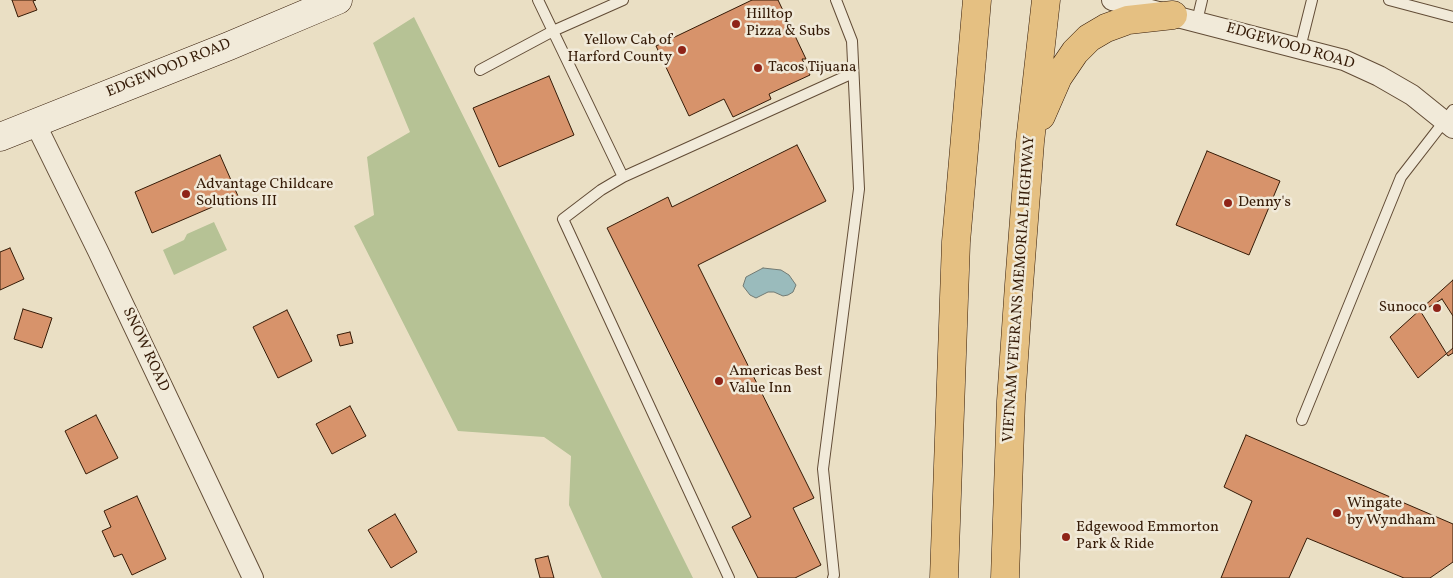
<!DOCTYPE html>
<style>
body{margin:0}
canvas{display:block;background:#eadfc4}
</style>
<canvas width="1453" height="578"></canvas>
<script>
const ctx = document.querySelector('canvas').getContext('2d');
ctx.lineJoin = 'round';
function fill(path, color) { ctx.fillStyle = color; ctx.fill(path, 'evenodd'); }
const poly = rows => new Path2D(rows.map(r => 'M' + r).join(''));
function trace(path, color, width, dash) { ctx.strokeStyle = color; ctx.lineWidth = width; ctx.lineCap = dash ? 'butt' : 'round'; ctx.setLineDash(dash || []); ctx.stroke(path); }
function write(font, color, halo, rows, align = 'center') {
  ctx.font = font + ' Vollkorn,serif'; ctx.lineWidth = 5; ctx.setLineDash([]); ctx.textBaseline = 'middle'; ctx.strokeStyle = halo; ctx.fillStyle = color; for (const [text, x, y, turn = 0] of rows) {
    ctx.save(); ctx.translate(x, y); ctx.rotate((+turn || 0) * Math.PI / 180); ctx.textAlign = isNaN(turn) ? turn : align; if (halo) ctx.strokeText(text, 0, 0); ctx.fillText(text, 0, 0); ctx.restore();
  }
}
fill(poly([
 [414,17,693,578,602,578,569,505,571,456,544,437,458,431,354,226,374,215,367,157,410,132,373,43],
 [214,222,227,250,174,275,163,250,184,240,187,234]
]), '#b6c295');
const water = poly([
 [763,268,781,270,789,275,796,285,793,292,788,295,783,296,774,292,768,292,756,298,750,295,743,286,746,277,763,268]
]);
fill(water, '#9abbbc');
trace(water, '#727b74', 1);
const building = poly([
 [12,0,36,0,33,1,37,10,18,17,12,0],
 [752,0,778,0,806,59,802,59,810,75,769,94,771,99,733,117,724,99,689,116,656,46,752,0],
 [549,76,574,135,499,167,473,108,549,76],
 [797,145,826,201,698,265,814,498,793,508,821,565,795,578,758,578,732,527,751,517,607,228,668,197,672,207,797,145],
 [1207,151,1280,181,1249,255,1176,225,1207,151],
 [220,155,238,196,152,233,135,192,220,155],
 [10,248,24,279,0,290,0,252,10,248],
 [1453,280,1453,348,1418,378,1390,337,1453,280],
 [1442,299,1453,316,1453,353,1448,356,1421,312,1442,299],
 [23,309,52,318,42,348,14,339,23,309],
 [287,310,312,361,278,378,253,327,287,310],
 [350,332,353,343,340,346,337,335,350,332],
 [350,406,366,436,332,454,316,424,350,406],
 [96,415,118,458,86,474,65,431,96,415],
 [1246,435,1453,524,1453,562,1430,578,1404,578,1307,538,1289,578,1221,578,1252,501,1224,487,1246,435],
 [137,496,166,559,132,575,122,554,114,557,102,531,111,527,104,511,137,496],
 [395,514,417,552,391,568,368,530,395,514],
 [548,556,554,578,540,578,535,559,548,556]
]);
fill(building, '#d7936b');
trace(building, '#351b07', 1);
const lane = poly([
 [538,0,623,177],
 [1389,0,1453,17],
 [1197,21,1202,0],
 [1300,48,1312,0],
 [480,70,553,31,623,0],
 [1302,420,1401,177,1453,110],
 [729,578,563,219,601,190,623,177,853,73],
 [833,578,834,575,823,469,859,189,852,41,836,0]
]);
const street = poly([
 [1112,0,1344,60,1379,76,1412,95,1453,128],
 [35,123,98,251,253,578]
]);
const secondary = poly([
 [0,137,229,46,338,0]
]);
const highway = poly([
 [1041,116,1058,77,1075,52,1089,38,1106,28,1128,20,1173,15],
 [944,578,956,242,977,0],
 [1005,578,1011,401,1019,285,1030,142,1046,0]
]);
trace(lane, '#624c36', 12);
trace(street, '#624c36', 22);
trace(secondary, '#351b07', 29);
trace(highway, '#351b07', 29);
trace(lane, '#f1ead9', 10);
trace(street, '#f1ead9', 20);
trace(secondary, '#f1ead9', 28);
trace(highway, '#e5c082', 28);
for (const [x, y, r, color] of [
 [736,24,5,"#8f2418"],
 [682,50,5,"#8f2418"],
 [758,68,5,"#8f2418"],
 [186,194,5,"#8f2418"],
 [1228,203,5,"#8f2418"],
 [1437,308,5,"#8f2418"],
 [719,381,5,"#8f2418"],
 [1337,513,5,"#8f2418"],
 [1066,537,5,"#8f2418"]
]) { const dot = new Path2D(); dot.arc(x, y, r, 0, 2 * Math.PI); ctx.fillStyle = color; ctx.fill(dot); trace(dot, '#f1ead9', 2); }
write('15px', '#351b07', '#f1ead9', [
 ["Hilltop",746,15],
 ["Pizza & Subs",746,32],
 ["Yellow Cab of",672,41,"right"],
 ["Harford County",672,58,"right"],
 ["Tacos Tijuana",768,68],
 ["Advantage Childcare",196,185],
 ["Solutions III",196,202],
 ["Denny's",1238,203],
 ["Sunoco",1427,308,"right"],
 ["Americas Best",729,372],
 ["Value Inn",729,389],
 ["Wingate",1347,504],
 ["by Wyndham",1347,521],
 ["Edgewood Emmorton",1076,528],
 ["Park & Ride",1076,545]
], 'left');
write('15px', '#351b07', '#f1ead9', [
 ["EDGEWOOD ROAD",1290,47,16],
 ["EDGEWOOD ROAD",169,69,-22],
 ["VIETNAM VETERANS MEMORIAL HIGHWAY",1020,289,-86],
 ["SNOW ROAD",145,350,65]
]);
</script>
